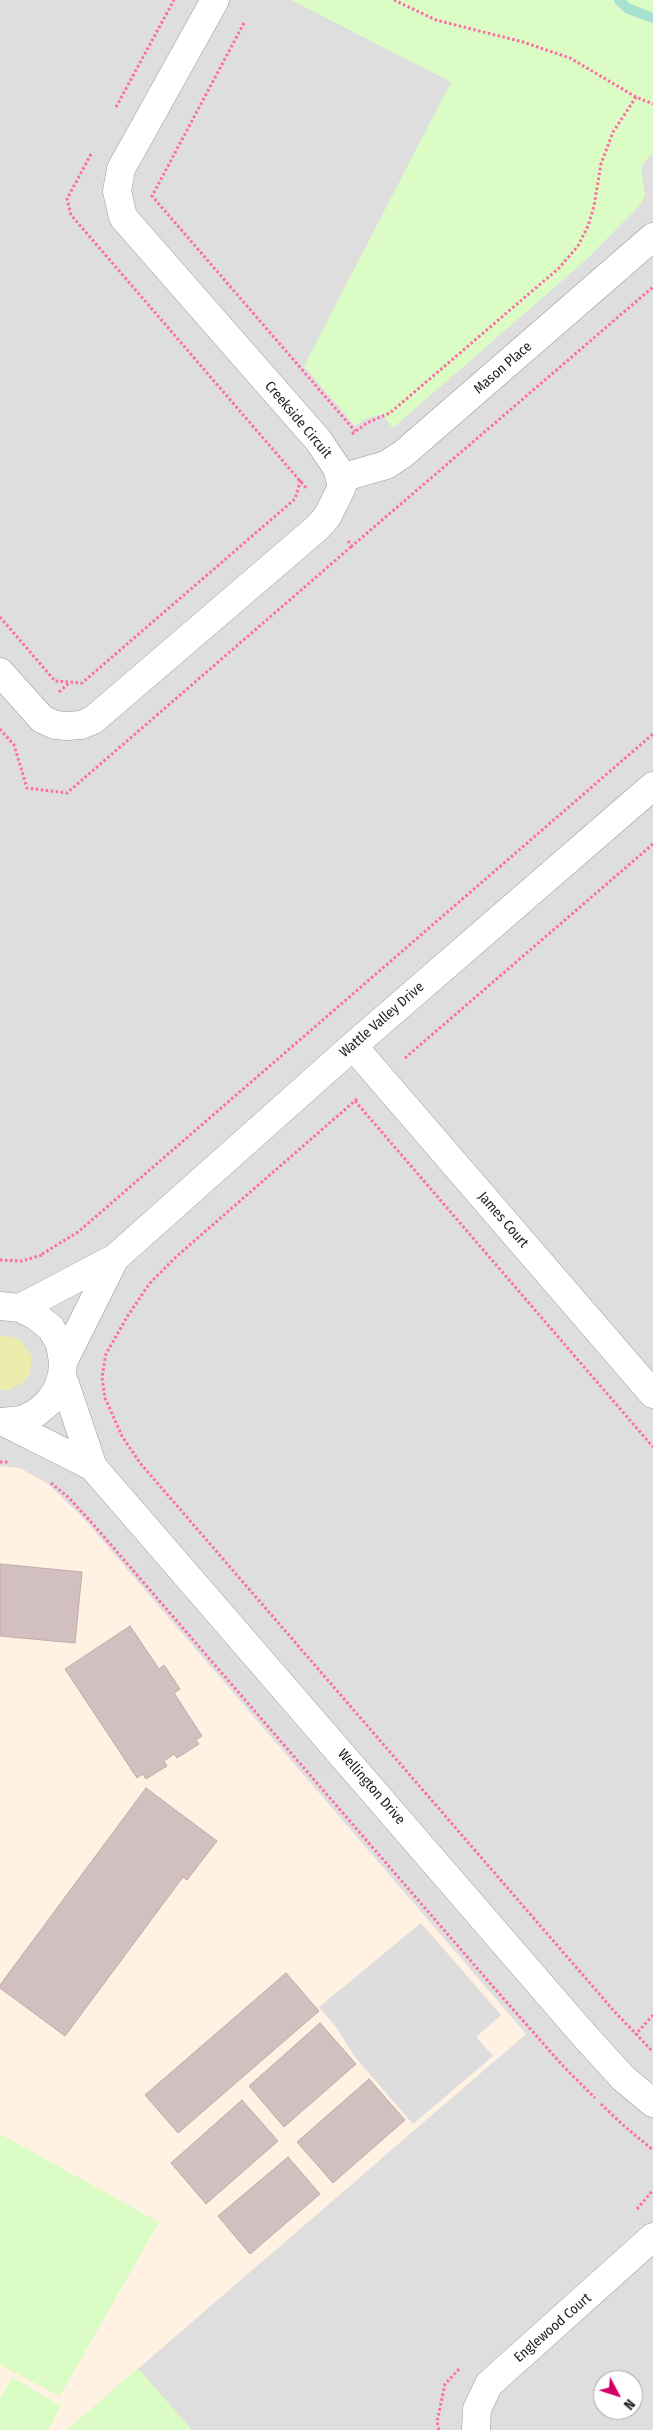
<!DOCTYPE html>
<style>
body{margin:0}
#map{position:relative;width:653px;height:2430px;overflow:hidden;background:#f2e9e8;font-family:"Fira Sans Condensed",sans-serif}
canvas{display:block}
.north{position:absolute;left:593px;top:2370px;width:50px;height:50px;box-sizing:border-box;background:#fff;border:1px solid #a6a6a6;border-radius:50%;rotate:130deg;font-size:14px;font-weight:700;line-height:20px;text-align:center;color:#212121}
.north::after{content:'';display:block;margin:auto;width:18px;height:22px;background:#d20066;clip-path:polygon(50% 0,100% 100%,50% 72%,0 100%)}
</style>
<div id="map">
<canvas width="653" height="2430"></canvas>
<div class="north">N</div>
</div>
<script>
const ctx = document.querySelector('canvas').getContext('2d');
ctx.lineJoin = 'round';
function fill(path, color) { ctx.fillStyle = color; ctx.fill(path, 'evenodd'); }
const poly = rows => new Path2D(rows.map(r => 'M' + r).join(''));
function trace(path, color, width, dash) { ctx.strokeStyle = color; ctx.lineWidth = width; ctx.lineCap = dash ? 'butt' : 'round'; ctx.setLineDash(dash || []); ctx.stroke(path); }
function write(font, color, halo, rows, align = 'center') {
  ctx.font = font + ' "Fira Sans Condensed",sans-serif'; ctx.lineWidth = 4; ctx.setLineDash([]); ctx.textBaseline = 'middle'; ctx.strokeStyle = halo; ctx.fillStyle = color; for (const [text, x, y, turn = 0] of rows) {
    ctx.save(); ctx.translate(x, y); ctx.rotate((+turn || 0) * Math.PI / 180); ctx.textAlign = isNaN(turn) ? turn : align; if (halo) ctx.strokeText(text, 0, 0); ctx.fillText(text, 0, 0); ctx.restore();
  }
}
fill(poly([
 [0,0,653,0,653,2430,0,2430],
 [603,2380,633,2380,633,2410,603,2410]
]), '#dfdedf');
fill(poly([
 [3,1466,20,1468,48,1484,84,1519,526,2034,67,2430,0,2430,0,1467]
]), '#fff2e3');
fill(poly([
 [0,1336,14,1337,22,1341,32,1357,29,1375,24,1382,9,1390,0,1389]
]), '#ecedac');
fill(poly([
 [291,0,653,0,653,155,649,156,641,168,645,195,641,204,587,259,393,428,381,414,365,419,355,426,304,366,451,82],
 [0,2134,159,2222,60,2396,0,2365],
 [138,2368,192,2430,67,2430],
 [12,2377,61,2406,48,2430,0,2430,0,2398]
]), '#dbfcc4');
fill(poly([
 [148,1558,303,1739,333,1774,313,1772,188,1626,146,1577],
 [382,1833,406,1860,490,1957,473,1957,456,1937,381,1850],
 [421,1923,501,2015,476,2037,493,2056,413,2124,355,2057,336,2027,319,2007]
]), '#ddd');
trace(poly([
 [619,0,627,8,653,18]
]), '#a6e1d2', 10);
const building = poly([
 [0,1564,82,1572,75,1643,0,1636,0,1564],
 [130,1626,159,1669,164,1665,180,1689,174,1693,202,1736,196,1740,199,1744,177,1758,174,1754,164,1761,167,1766,146,1779,143,1774,137,1778,65,1669,130,1626],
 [146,1788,217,1841,187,1880,183,1877,65,2036,0,1988,0,1985,146,1788],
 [286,1973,319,2011,178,2133,145,2095,286,1973],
 [320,2023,356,2064,284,2127,249,2086,320,2023],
 [369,2079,405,2120,333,2183,297,2142,369,2079],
 [242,2100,278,2141,206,2204,171,2163,242,2100],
 [288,2157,320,2194,250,2254,218,2216,288,2157]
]);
fill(building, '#d2c0c1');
trace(building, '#c4a9aa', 1);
const minor = poly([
 [341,478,386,465,403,454,653,237],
 [0,672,42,719,55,725,67,726,81,725,93,720,317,528,327,517,342,487,337,468,318,440,123,217,117,191,121,169,215,0],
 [353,1046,653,1394],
 [0,1306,20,1308,36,1316,51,1328,60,1344,63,1362,62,1375,57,1390,48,1403,36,1413,22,1420,0,1422],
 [20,1308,115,1258,353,1046,653,786],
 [63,1362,115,1258],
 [62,1375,93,1467],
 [6,1423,93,1467,583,2034,623,2078,653,2103],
 [476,2430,477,2409,489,2384,653,2237]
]);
trace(minor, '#9b9b9b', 29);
trace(poly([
 [394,0,436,20,523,42,570,58,636,97,653,104],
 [244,23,152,196,355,431],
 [116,107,174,0],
 [91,154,67,199,71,215,307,489],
 [352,434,367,423,390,413,559,268,578,246,588,226,594,206,601,164,613,132,636,97],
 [348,541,352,546,653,287],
 [0,617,55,681,82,683,295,499,301,479],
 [59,692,69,683],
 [0,729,14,745,27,788,67,793,352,546],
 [405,1058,653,844],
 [357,1099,177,1256,150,1283,127,1317,106,1354,102,1377,105,1398,122,1436,140,1463,614,2011,636,2034],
 [355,1101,653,1447],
 [42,1254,78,1232,653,734],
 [0,1260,22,1261,42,1255],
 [0,1462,9,1462],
 [51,1483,68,1497,93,1524,489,1982,563,2066,595,2098],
 [653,2015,636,2034,653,2052],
 [601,2104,624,2126,653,2150],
 [637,2209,653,2190],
 [439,2430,437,2422,445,2384,460,2368]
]), '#ff6ba3', 3, [2.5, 2.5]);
trace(minor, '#fff', 28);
write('14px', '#212121', '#fff', [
 ["Mason Place",503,368,-41],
 ["Creekside Circuit",298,420,50],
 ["Wattle Valley Drive",382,1020,-41],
 ["James Court",503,1220,49],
 ["Wellington Drive",371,1787,49],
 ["Englewood Court",553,2328,-41]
]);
</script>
